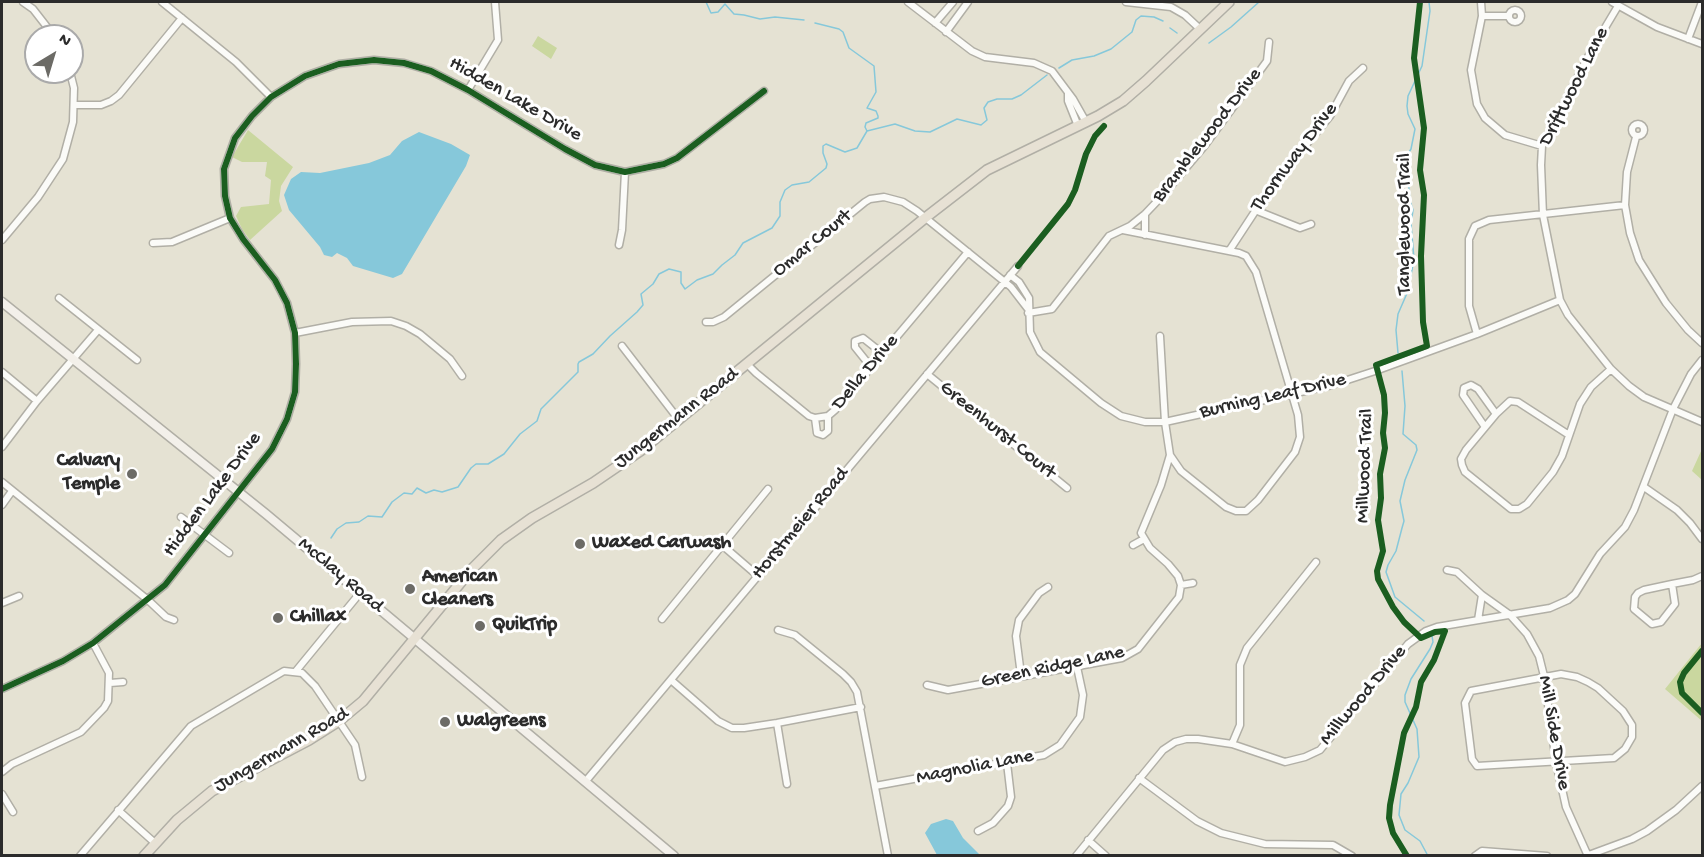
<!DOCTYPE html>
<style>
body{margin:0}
#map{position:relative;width:1704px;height:857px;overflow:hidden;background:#e5e2d3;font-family:"Gochi Hand",sans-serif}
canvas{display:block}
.frame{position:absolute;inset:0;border:3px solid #2b2b2b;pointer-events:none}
.north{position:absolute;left:24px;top:24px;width:60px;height:60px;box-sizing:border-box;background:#fff;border:2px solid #aaa;border-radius:50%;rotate:38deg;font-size:16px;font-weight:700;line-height:24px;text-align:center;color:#2b2b2b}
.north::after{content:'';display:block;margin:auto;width:21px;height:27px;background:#6c6b66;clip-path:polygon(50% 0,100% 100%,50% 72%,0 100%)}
</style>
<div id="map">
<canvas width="1704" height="857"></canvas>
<div class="frame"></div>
<div class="north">N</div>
</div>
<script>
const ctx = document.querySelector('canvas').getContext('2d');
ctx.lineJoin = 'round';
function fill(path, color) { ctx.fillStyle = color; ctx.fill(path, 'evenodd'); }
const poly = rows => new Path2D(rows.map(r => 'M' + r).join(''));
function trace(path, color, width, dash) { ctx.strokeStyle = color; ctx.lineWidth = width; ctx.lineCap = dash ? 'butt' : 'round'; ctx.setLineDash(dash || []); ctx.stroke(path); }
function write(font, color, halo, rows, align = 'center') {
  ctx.font = font + ' "Gochi Hand",sans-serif'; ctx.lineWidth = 6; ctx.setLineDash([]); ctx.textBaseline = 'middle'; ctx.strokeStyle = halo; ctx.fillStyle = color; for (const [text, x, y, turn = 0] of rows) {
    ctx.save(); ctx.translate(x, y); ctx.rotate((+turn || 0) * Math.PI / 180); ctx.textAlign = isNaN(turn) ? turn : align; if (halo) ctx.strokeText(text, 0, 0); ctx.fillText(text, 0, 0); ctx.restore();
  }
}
fill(poly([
 [538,36,557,48,551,59,532,46],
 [248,130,293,167,281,186,279,201,282,211,250,240,242,229,236,216,241,207,269,204,271,180,265,176,267,162,242,162,232,157],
 [1702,449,1702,480,1692,471],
 [1702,643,1702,721,1665,689]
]), '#cad79f');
fill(poly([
 [419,132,451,144,470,155,466,166,402,274,393,278,353,266,347,258,337,253,332,257,324,255,320,247,289,210,284,195,291,179,301,172,320,173,369,163,390,155,402,141],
 [946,819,953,821,963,838,980,855,937,855,925,833,931,824]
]), '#86c8da');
trace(poly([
 [706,2,711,13,718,12,725,4,734,14,744,15,760,19,775,17,804,20],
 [815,23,839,29,843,32,849,48,874,66,876,92,867,108,876,111,878,116,878,118,866,123,865,127,867,131,895,124,915,131,930,132,957,119,981,125,987,120,984,108,988,102,997,99,1012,99,1021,95,1047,75],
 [1170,28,1177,33],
 [1209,43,1231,27,1259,2],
 [1059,68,1072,60,1094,56,1111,49,1132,32,1136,20,1141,16,1154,17,1163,21],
 [1398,353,1396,330,1398,314,1408,291,1414,259,1411,224,1413,210,1410,201,1406,157,1411,149,1415,129,1408,114,1407,106,1408,96,1422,66,1430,11,1429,2],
 [1402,371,1405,406,1403,434,1416,445,1417,450,1405,480,1400,501,1404,521,1402,528,1396,551,1388,565,1386,572,1395,597,1424,621],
 [331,538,337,529,346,523,359,522,368,516,382,517,392,502,404,493,412,494,417,488,426,493,434,490,442,492,458,487,471,468,476,464,488,464,504,454,520,434,537,421,541,409,578,372,578,364,579,362,593,354,610,336,637,312,643,305,641,294,653,284,659,274,669,269,681,272,681,283,685,289,697,280,713,274,722,265,735,255,743,243,772,228,780,216,780,202,785,190,792,185,809,182,826,168,827,164,823,153,823,146,826,144,845,152,857,148,867,131],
 [1428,856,1420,841,1405,830,1399,815,1401,794,1408,783,1419,757,1417,729,1405,702,1405,695,1411,679,1430,649,1433,642,1432,636]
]), '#86c8da', 1.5);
const minor = poly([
 [23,2,33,9,54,36],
 [162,2,236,62,271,97],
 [908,2,972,51,985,57,1034,63,1052,71,1073,99,1086,122],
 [1126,2,1171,7,1185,15,1200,29],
 [1481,2,1482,16,1471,70,1477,104,1485,118,1505,135,1542,146],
 [1612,2,1657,27,1702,44],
 [1618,6,1590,53,1542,146,1541,165,1543,215,1560,300,1568,315,1611,369,1629,386,1644,397,1702,422],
 '1509 16a6 6 0 1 1 12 0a6 6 0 1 1-12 0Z',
 [1482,16,1509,16],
 [935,23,953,2],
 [946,32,968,2],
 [1688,39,1702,2],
 [468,90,498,40,495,2],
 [1068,94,1068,101,1078,126],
 [74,105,101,105,111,101,119,95,182,18],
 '1632 130a6 6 0 1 1 12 0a6 6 0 1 1-12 0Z',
 [1636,137,1627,172,1625,205,1630,233,1639,260,1666,303,1688,330,1702,343],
 [1255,210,1300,228,1311,224],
 [1145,214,1145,235],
 [1123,230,1239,253,1246,256,1256,272,1298,415,1300,437,1295,452,1258,500,1246,511,1236,511,1226,507,1181,471,1170,455,1165,422,1160,336],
 [2,240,38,197,63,159,73,122,74,88,70,72],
 [153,243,172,242,230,218],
 [619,245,622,230,625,172],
 [1229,251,1273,184,1330,116,1349,81,1363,68],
 [1010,275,1019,282,1029,298,1030,332,1040,352,1101,403,1121,416,1145,422,1165,422,1332,385,1378,370,1477,334,1560,300],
 [59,298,137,360],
 [1028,313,1052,309,1109,236,1130,226,1145,214,1164,194,1205,145,1267,61,1269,42],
 [706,322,713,322,724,317,865,202,870,199,884,197,903,202,917,211,1011,287,1028,309],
 [295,333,352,322,391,321,406,326,420,334,450,359,462,376],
 [1477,334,1469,306,1469,239,1475,226,1489,220,1625,205],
 [622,346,679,420],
 [747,364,756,373,809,416,815,418,828,416,835,410,968,252],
 [871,367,855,347,855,341,863,338,882,353],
 [2,372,37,401],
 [927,374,1067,488],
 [815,418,817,433,823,435,828,431,828,416],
 [1485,427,1463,395,1464,388,1471,385,1478,389,1496,414],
 [1569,435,1518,402,1510,401,1496,414,1466,450,1461,459,1462,465,1465,472,1511,509,1519,509,1527,504,1553,472,1562,456,1580,404,1591,387,1611,369],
 [2,447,37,401,98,330],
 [2,482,148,600,166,617,174,620],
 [1644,487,1677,510,1690,523,1702,539],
 [2,505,12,491],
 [181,517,229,553],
 [722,545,758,576],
 [1133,545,1144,539],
 [1447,570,1457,572,1482,595,1510,615,1527,634,1539,656,1544,676,1556,762,1566,807,1588,856],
 [1672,584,1675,604,1661,622,1652,624,1634,609,1635,597,1638,593,1644,590,1672,584],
 [1672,584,1693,580,1702,576],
 [1181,585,1193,583],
 [2,603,19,596],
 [662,619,768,489],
 [1478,620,1482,595],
 [778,630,795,635,843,674,851,682,857,692,888,856],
 [296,671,360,593],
 [1561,674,1577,677,1588,682,1598,688,1623,711,1632,725,1632,737,1625,749,1614,758,1477,766,1472,759,1465,703,1471,691,1561,674],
 [1021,675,1016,636,1019,620,1039,593,1048,587],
 [671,680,718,721,732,728,744,728,777,723,861,707],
 [110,683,123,682],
 [927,685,948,690,1122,658,1138,649,1179,597,1181,585,1178,576,1168,564,1150,548,1141,533,1161,485,1170,455],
 [2,689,63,661,93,643,165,585,272,449,287,419,295,392,296,364,295,333,287,303,275,280,243,239,230,218,225,196,224,169,235,138,252,116,271,97,305,76,339,64,374,60,404,63,431,71,468,90,565,149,595,165,625,172,664,164,677,158,764,91],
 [777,723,787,784],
 [1232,744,1240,725,1240,665,1247,648,1316,562],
 [2,772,12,764,81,732,104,708,108,701,109,673,93,643],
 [1139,778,1197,821,1221,833,1265,844,1333,845,1352,856],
 [585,782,1018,266],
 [875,786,1044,755,1060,745,1080,717,1083,695,1077,667],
 [2,794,13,812],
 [118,810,155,843],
 [978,831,993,823,1008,806,1011,797,1007,763],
 [1088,840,1106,856],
 [80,856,191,726,284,671,302,673,315,686,355,745,362,777],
 [1076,856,1163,750,1175,742,1186,739,1198,739,1232,744,1285,762,1305,757,1320,750,1408,644,1426,631,1437,627,1550,608,1568,600,1575,594,1600,554,1625,527,1634,510,1673,409,1691,374,1702,360],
 [1475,856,1482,851,1547,856],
 [1586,856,1632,839,1647,831,1676,810,1702,786]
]);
const secondary = poly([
 [2,302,266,514,674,856]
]);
const primary = poly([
 [144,856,177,820,212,791,309,740,339,721,363,701,471,570,501,540,532,518,593,483,640,451,925,218,987,170,1098,116,1123,101,1146,81,1229,2]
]);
trace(minor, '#b1afa6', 9);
trace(secondary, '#b1afa6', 11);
trace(primary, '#b1afa6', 12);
trace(minor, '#fbfbf8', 6);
trace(secondary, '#f3f0ea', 8);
trace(primary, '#e7e1d4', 9);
trace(poly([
 [1018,266,1068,204,1075,190,1086,154,1095,136,1104,126],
 [1702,651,1684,673,1680,682,1682,693,1702,713],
 [2,689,63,661,93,643,165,585,272,449,287,419,295,392,296,364,295,333,287,303,275,280,243,239,230,218,225,196,224,169,235,138,252,116,271,97,305,76,339,64,374,60,404,63,431,71,468,90,565,149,595,165,625,172,664,164,677,158,764,91],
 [1407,856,1393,833,1389,818,1390,805,1404,733,1416,707,1421,682,1434,660,1445,631,1435,632,1421,638,1404,622,1393,607,1378,579,1377,571,1383,551,1378,520,1381,498,1380,474,1385,448,1383,433,1385,413,1384,395,1376,365,1427,346,1423,322,1421,256,1424,195,1420,170,1424,128,1414,58,1420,2]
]), '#1b5e20', 6);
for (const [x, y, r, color] of [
 [132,474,6,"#6c6b66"],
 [580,544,6,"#6c6b66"],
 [410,589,6,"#6c6b66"],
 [278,618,6,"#6c6b66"],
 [480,626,6,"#6c6b66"],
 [445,722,6,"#6c6b66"]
]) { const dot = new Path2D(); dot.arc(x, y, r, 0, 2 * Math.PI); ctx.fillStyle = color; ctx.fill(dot); trace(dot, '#fff', 2); }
write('20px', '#2b2b2b', '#fff', [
 ["Driftwood Lane",1575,87,-63],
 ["Hidden Lake Drive",515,100,30],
 ["Bramblewood Drive",1208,136,-52],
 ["Thornway Drive",1295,158,-53],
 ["Tanglewood Trail",1406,224,-90],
 ["Omar Court",813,244,-39],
 ["Della Drive",866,373,-50],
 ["Burning Leaf Drive",1273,397,-13],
 ["Jungermann Road",677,419,-38],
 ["Greenhurst Court",997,431,39],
 ["Millwood Trail",1366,466,-88],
 ["Hidden Lake Drive",213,495,-53],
 ["Horstmeier Road",801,524,-50],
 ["McClay Road",340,576,40],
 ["Green Ridge Lane",1053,668,-12],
 ["Millwood Drive",1364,696,-50],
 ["Mill Side Drive",1553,733,80],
 ["Jungermann Road",282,751,-30],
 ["Magnolia Lane",975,768,-11]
]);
write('bold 20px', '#2b2b2b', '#fff', [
 ["Calvary",120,462,"right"],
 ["Temple",120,485,"right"],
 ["Waxed Carwash",592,544],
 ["American",422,578],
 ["Cleaners",422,601],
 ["Chillax",290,618],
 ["QuikTrip",492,626],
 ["Walgreens",457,722]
], 'left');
</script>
